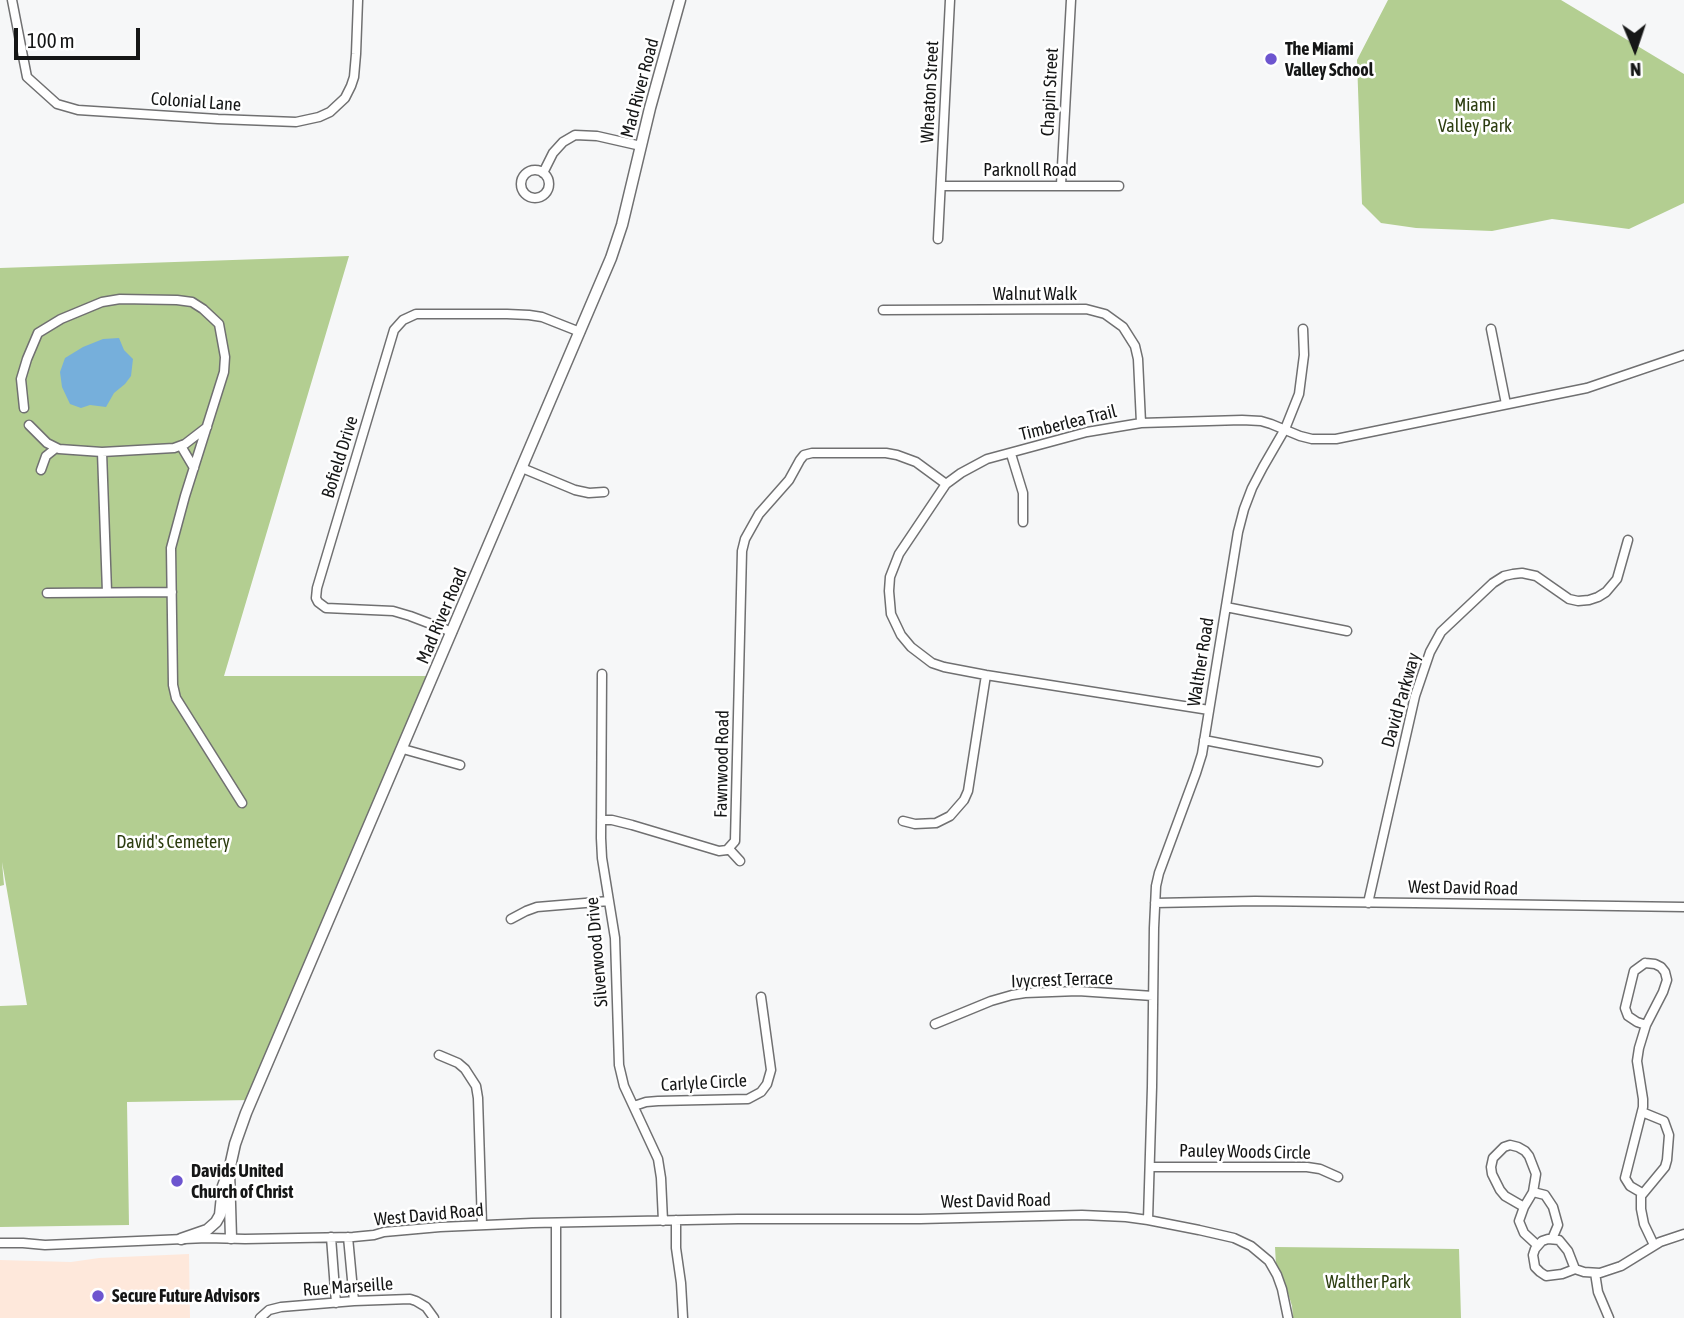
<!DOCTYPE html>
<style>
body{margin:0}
#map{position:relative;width:1684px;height:1318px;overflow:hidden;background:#f6f7f8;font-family:"Asap Condensed",sans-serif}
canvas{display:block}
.north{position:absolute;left:1600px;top:14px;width:70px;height:70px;-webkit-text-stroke:5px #fff;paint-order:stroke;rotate:178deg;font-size:19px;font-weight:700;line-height:28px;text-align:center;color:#151616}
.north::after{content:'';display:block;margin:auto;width:24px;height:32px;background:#151616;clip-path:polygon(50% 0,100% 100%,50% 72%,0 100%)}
.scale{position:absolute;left:14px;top:28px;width:126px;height:32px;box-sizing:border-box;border:4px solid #151616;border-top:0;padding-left:9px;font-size:21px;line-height:24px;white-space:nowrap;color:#151616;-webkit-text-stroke:5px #fff;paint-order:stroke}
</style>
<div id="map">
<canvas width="1684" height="1318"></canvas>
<div class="north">N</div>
<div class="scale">100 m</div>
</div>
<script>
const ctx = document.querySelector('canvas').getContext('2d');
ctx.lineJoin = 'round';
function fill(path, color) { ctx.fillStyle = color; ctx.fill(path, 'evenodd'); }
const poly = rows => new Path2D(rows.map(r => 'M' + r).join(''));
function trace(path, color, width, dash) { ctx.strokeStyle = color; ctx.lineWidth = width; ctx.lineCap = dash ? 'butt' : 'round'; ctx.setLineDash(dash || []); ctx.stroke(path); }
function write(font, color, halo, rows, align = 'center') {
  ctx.font = font + ' "Asap Condensed",sans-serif'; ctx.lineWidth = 5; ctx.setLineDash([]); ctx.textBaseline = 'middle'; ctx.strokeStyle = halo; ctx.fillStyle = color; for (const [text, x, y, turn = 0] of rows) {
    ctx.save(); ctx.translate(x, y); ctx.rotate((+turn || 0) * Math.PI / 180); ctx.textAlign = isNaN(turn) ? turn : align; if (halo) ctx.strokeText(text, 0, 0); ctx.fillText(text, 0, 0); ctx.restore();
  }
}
fill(poly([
 [189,1254,190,1318,0,1318,0,1260,71,1262,99,1258]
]), '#fee8db');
fill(poly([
 [1388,0,1561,0,1684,74,1684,203,1629,229,1552,219,1492,231,1416,228,1381,223,1362,204,1357,60],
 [349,256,224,676,434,676,252,1100,127,1102,129,1225,0,1227,0,1006,27,1005,2,862,4,885,0,886,0,268],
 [1275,1247,1459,1249,1461,1318,1293,1318,1292,1306,1284,1280,1276,1265]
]), '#b3ce91');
fill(poly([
 [119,338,124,350,133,359,131,376,125,384,114,393,106,407,90,405,81,408,70,404,62,387,60,372,65,358,83,347,103,339]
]), '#76afdb');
const minor = poly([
 [12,0,27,77,57,104,78,110,218,119,296,122,319,117,330,112,345,98,351,86,354,77,356,54,358,0],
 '521 184a14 14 0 1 1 28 0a14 14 0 1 1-28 0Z',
 [543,173,553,153,563,142,575,135,597,136,641,146],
 [1061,185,1071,0],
 [941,186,1119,186],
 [938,239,950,0],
 [883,310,1086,309,1105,314,1123,327,1135,346,1138,359,1141,423],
 [1491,329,1506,404],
 [24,408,21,379,27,359,38,333,61,319,102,302,120,299,177,300,192,302,203,309,219,324,225,357,224,372,185,496,171,548,173,685,176,698,242,803],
 [29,425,47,443,59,449,102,452,174,448,185,444,207,427],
 [181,446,194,468],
 [102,452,107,592],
 [1011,454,1023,493,1023,522],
 [522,468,575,490,589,493,604,492],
 [41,470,46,456,56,448],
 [47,593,172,592],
 [1226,607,1347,631],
 [452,632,410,616,393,611,326,608,318,602,316,598,317,588,394,330,403,320,416,314,507,314,529,315,542,317,580,332],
 [602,674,601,838,602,858,615,938,619,1065,624,1086,658,1159,661,1178,663,1221],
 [1209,710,986,675,944,667,932,663,911,647,901,635,891,614,889,591,890,577,899,554,946,484,961,473,987,459,1087,432,1141,423,1242,420,1261,421,1271,424,1300,436,1312,439,1336,439,1587,388,1684,355],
 [1204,740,1318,762],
 [403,749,460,765],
 [601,820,612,820,632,825,719,851,727,850,735,841,742,551,745,539,759,514,789,480,800,460,804,455,812,453,886,453,897,455,916,462,946,484],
 [903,821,915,824,936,823,950,816,964,800,968,791,986,675],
 [729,849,740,861],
 [1155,903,1255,901,1415,903,1684,907],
 [1368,903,1415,696,1430,652,1441,632,1493,583,1504,576,1513,574,1522,573,1536,576,1569,599,1578,601,1589,600,1598,597,1606,592,1617,579,1628,540],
 [511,919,526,911,537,907,609,901],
 [1645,963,1655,964,1661,967,1665,972,1667,980,1663,992,1646,1025,1637,1022,1628,1016,1625,1008,1634,971,1645,963],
 [935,1024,991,1001,1012,995,1025,993,1078,991,1153,996],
 [439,1055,458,1063,465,1069,476,1086,478,1098,482,1225],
 [634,1106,646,1102,658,1101,748,1099,761,1092,767,1084,771,1070,761,997],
 [1642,1112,1664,1121,1669,1135,1667,1160,1665,1167,1641,1196,1641,1209,1644,1224,1654,1245],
 [1150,1167,1307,1167,1320,1169,1338,1177],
 [1533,1192,1545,1195,1553,1207,1558,1225,1552,1239],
 [1642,1193,1630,1186,1625,1178,1643,1107,1643,1099,1637,1061,1639,1048,1646,1025],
 [1524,1207,1505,1196,1500,1190,1492,1174,1491,1167,1493,1158,1504,1147,1510,1145,1518,1147,1525,1151,1529,1156,1536,1174,1533,1192,1524,1207,1519,1221,1524,1233,1537,1245],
 [676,1220,676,1248,681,1283,683,1318],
 [1148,1220,1152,1087,1154,928,1156,886,1159,873,1196,773,1202,754,1238,532,1244,509,1252,488,1263,467,1285,429,1299,394,1304,355,1303,329],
 [331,1237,336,1303],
 [348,1237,354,1301],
 [0,1243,23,1243,45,1245,207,1238,245,1239,353,1237,374,1235,384,1232,440,1227,532,1223,738,1219,920,1219,1082,1215,1126,1217,1148,1220,1199,1230,1234,1238,1251,1246,1269,1261,1277,1275,1282,1289,1288,1318],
 [1575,1269,1568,1251,1559,1240,1548,1239,1542,1241,1535,1249,1533,1255,1535,1267,1540,1272,1546,1276,1562,1274,1575,1269,1584,1272,1600,1273,1621,1266,1660,1242,1684,1234],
 [1595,1273,1598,1292,1609,1318],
 [260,1318,269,1310,281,1307,354,1301,410,1299,416,1301,426,1307,434,1318],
 [556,1318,556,1223]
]);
const tertiary = poly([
 [231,1238,229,1171,235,1144,246,1113,611,258,622,225,650,108,680,0],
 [181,1239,207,1230,216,1222,220,1215,223,1186,226,1178]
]);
trace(minor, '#707071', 11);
trace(tertiary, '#707071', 13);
trace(minor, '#fff', 8);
trace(tertiary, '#fff', 10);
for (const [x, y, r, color] of [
 [1271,59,7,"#6d55cf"],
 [177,1181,7,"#6d55cf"],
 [98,1296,7,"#6d55cf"]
]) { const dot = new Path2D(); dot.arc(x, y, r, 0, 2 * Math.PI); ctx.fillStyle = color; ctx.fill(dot); trace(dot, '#fff', 2.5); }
write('bold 18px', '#151616', '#fff', [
 ["The Miami",1285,49],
 ["Valley School",1285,70],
 ["Davids United",191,1171],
 ["Church of Christ",191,1192],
 ["Secure Future Advisors",112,1296]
], 'left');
write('18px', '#151616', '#fff', [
 ["Mad River Road",640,88,-75],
 ["Wheaton Street",930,92,-87],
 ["Chapin Street",1050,92,-87],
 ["Colonial Lane",196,102,4],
 ["Parknoll Road",1030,170],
 ["Walnut Walk",1035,294],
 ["Timberlea Trail",1068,423,-14],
 ["Bofield Drive",340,457,-73],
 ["Mad River Road",442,616,-67],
 ["Walther Road",1201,662,-81],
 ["David Parkway",1401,700,-74],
 ["Fawnwood Road",722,764,-89],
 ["West David Road",1463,888,1],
 ["Silverwood Drive",597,952,-95],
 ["Ivycrest Terrace",1062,980,-2],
 ["Carlyle Circle",704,1083,-3],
 ["Pauley Woods Circle",1245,1152,1],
 ["West David Road",996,1201,-1],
 ["West David Road",429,1215,-5],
 ["Rue Marseille",348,1287,-4]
]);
write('18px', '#2c3d10', '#fff', [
 ["Miami",1475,105],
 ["Valley Park",1475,126],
 ["David's Cemetery",173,842],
 ["Walther Park",1368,1282]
]);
</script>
